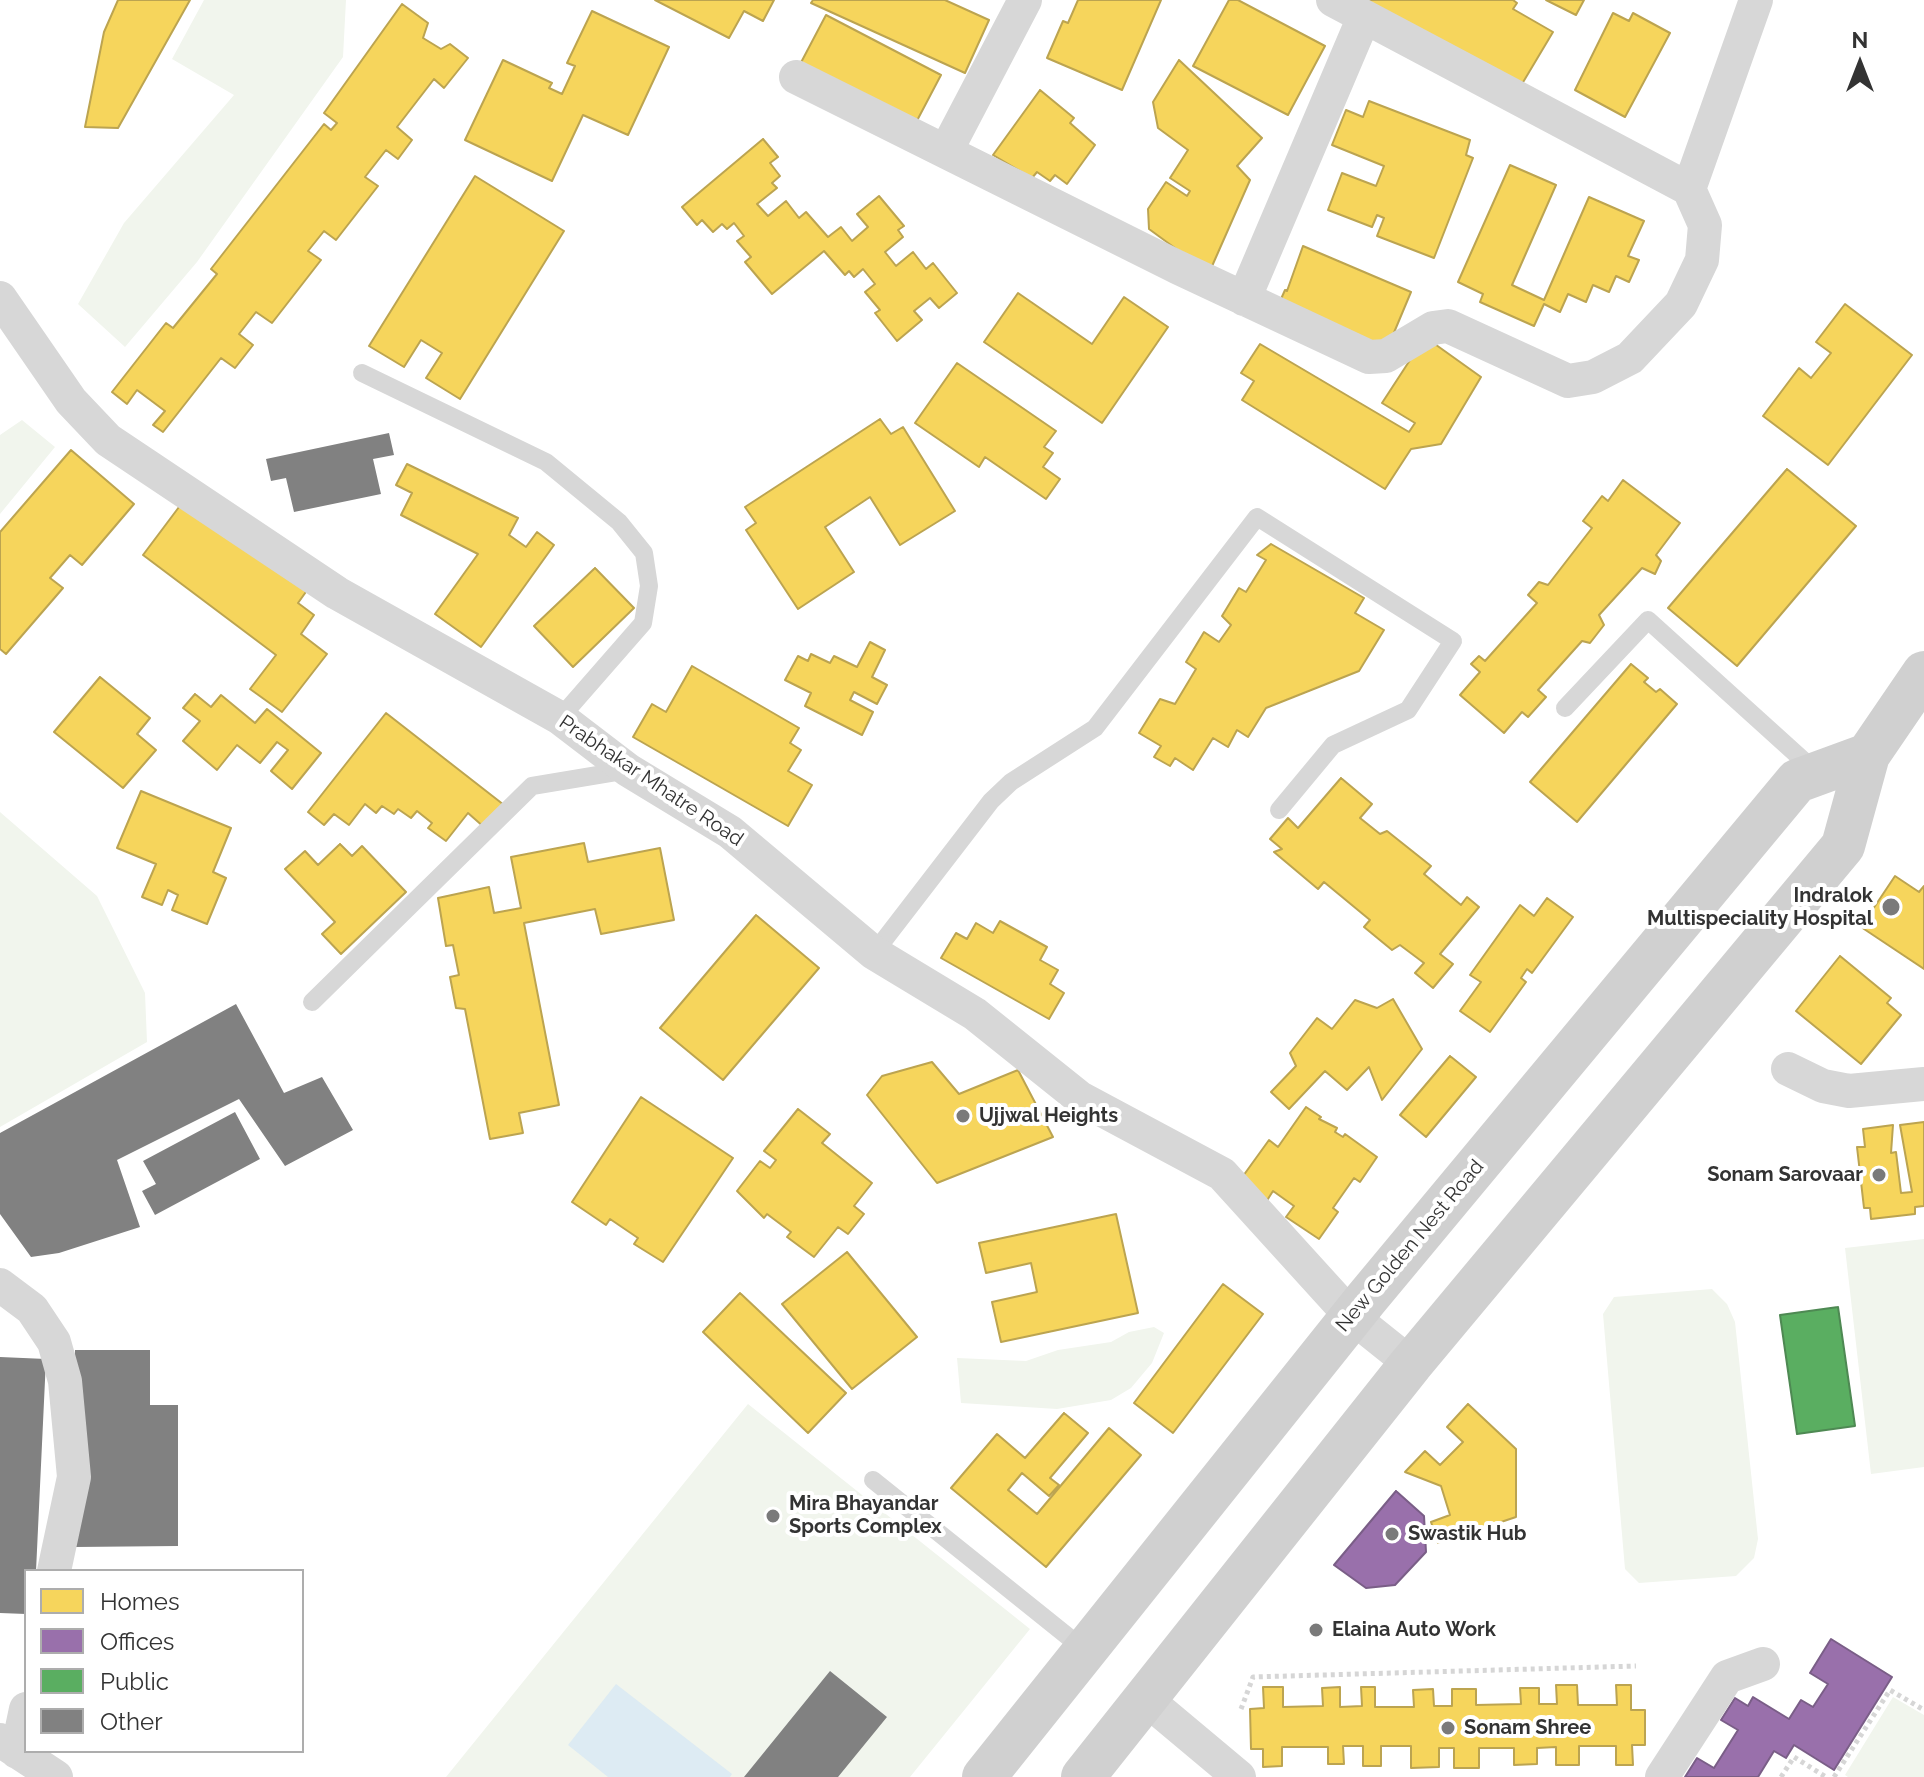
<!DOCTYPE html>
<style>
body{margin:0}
#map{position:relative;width:1924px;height:1777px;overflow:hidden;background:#fff;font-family:Raleway,sans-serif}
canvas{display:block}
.legend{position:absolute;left:24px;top:1569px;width:280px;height:184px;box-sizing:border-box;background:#fff;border:2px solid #adadad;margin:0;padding:10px 14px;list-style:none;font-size:24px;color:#333}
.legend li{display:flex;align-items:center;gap:16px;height:40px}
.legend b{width:40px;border:2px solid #adadad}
.north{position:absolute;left:1820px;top:24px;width:80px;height:80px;-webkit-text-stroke:6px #fff;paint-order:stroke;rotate:0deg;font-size:22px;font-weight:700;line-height:32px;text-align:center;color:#333}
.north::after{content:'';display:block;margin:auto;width:28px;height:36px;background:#333;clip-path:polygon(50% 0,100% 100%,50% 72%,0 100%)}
</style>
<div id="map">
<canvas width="1924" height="1777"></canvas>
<ul class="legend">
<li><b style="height:22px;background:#f6d55c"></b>Homes</li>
<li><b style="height:22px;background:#9970ab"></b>Offices</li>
<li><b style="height:22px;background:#5aae61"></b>Public</li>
<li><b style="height:22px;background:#818181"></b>Other</li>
</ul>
<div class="north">N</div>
</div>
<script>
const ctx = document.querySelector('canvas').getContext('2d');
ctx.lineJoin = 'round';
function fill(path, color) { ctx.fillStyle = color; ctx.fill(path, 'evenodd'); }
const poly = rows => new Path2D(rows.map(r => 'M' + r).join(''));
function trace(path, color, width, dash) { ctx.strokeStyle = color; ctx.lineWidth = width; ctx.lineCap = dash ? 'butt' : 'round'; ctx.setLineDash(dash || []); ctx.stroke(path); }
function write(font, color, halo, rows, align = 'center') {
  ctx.font = font + ' Raleway,sans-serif'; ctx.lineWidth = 8; ctx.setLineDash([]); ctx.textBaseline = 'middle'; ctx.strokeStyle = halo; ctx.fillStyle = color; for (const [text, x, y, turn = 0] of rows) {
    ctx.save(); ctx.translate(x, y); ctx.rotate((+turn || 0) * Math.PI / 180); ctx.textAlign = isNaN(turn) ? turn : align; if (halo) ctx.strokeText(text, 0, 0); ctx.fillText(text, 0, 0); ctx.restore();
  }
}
fill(poly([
 [204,0,346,0,343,57,197,262,125,347,78,304,124,223,234,95,172,59],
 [22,420,55,447,0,514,0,435],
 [0,812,97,896,145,993,147,1042,0,1127],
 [1924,1239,1924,1467,1871,1474,1845,1248],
 [1712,1289,1727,1304,1735,1322,1758,1539,1754,1558,1736,1576,1639,1583,1625,1569,1603,1314,1614,1297],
 [1154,1327,1164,1333,1152,1363,1131,1388,1111,1400,1057,1409,961,1403,957,1358,1026,1361,1058,1350,1111,1342,1129,1332],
 [748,1404,1030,1629,910,1777,446,1777],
 [1893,1697,1924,1715,1924,1777,1848,1777,1845,1775]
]), '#f1f5ed');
fill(poly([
 [616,1684,732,1774,730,1777,608,1777,568,1745]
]), '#ddebf3');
const homes = poly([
 [118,0,190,0,118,128,85,127,104,32,118,0],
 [655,0,774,0,763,21,744,11,729,38,655,0],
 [813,0,945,0,989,20,965,73,811,3,813,0],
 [1078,0,1161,0,1122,90,1047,58,1063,21,1068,23,1078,0],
 [1229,0,1238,0,1325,46,1288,115,1193,66,1229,0],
 [1351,0,1513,0,1517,3,1513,9,1553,32,1516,94,1351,0],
 [1546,0,1584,0,1576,15,1546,0],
 [402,4,428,23,423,38,441,49,450,44,468,58,444,88,434,79,397,127,412,140,398,159,386,150,365,177,378,186,336,240,324,231,308,251,321,260,272,323,256,312,239,334,253,345,235,368,221,358,163,432,153,425,165,411,137,390,127,404,112,392,166,323,173,328,217,274,211,269,324,124,331,130,337,123,324,113,402,4],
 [592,11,669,47,628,135,583,115,552,181,465,140,503,60,552,83,549,88,562,94,575,66,567,63,592,11],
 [1613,13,1629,21,1633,13,1670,33,1625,117,1575,90,1613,13],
 [826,15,941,75,911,132,796,72,826,15],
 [1179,60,1262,138,1237,166,1250,180,1209,273,1149,229,1148,209,1166,182,1187,196,1190,191,1170,178,1188,150,1158,128,1153,102,1179,60],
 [1040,90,1074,118,1070,123,1095,145,1067,184,1055,175,1050,181,1037,172,1032,178,993,155,1040,90],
 [1369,101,1470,140,1466,155,1473,158,1434,258,1377,236,1384,218,1377,215,1372,227,1328,210,1342,173,1376,186,1384,166,1332,145,1346,110,1363,117,1369,101],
 [763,139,778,157,770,163,780,176,772,183,777,188,757,204,768,216,786,201,799,218,806,212,828,237,841,227,852,241,868,227,857,214,879,196,904,226,898,230,903,237,885,252,896,266,913,252,926,269,933,263,957,293,939,308,930,298,914,311,922,320,897,341,875,313,880,310,865,292,875,284,863,269,854,277,849,271,845,275,824,251,772,294,745,262,751,257,737,241,744,236,734,223,727,229,722,224,713,232,702,220,697,225,682,207,763,139],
 [1510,165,1556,185,1512,285,1544,300,1589,197,1644,221,1628,256,1639,260,1629,282,1616,276,1609,292,1593,285,1586,302,1568,294,1560,312,1544,304,1534,326,1480,302,1483,294,1458,282,1510,165],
 [475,176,564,231,460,399,426,378,442,353,421,340,404,367,369,346,475,176],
 [1303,246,1411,292,1385,354,1277,308,1285,290,1287,291,1303,246],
 [1018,293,1092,344,1124,297,1168,327,1102,423,984,342,1018,293],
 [1845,304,1912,355,1828,465,1763,416,1799,368,1811,378,1831,353,1816,342,1845,304],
 [1425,337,1481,377,1441,444,1411,449,1385,489,1242,400,1254,381,1241,373,1260,344,1409,432,1415,423,1382,403,1425,337],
 [957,363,1056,431,1044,447,1053,453,1043,467,1060,479,1046,499,985,457,979,467,915,423,957,363],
 [880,419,891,434,903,427,955,511,900,545,870,497,825,527,854,572,798,609,746,530,756,523,745,507,880,419],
 [71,450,134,504,82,565,70,555,50,578,63,588,6,654,0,649,0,532,71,450],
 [407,464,518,518,509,535,526,547,537,532,554,545,481,647,435,614,478,554,401,515,412,493,396,485,407,464],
 [1787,469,1856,526,1737,666,1668,608,1787,469],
 [1623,480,1680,523,1656,555,1661,561,1655,574,1642,568,1599,615,1604,625,1590,643,1582,641,1538,690,1546,697,1528,717,1522,712,1504,733,1460,695,1480,672,1471,664,1479,656,1485,661,1537,603,1528,595,1539,582,1548,585,1592,528,1583,521,1602,496,1608,501,1623,480],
 [182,503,308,589,298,603,314,615,301,634,327,654,282,712,250,689,276,655,143,555,182,503],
 [1271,544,1364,598,1355,613,1384,630,1359,671,1266,708,1248,737,1237,730,1228,747,1213,738,1193,770,1175,758,1170,766,1154,757,1161,746,1139,733,1160,699,1175,704,1196,669,1186,662,1204,632,1219,642,1231,625,1222,616,1239,588,1246,592,1266,560,1257,555,1271,544],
 [595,568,634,608,573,667,534,626,595,568],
 [870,642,885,650,872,677,887,685,877,704,854,692,850,700,873,712,862,735,805,706,811,693,785,680,798,656,808,661,811,654,830,663,834,656,857,667,870,642],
 [1631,664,1648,678,1644,682,1656,692,1660,689,1677,704,1577,822,1530,782,1631,664],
 [692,666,799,728,790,743,801,750,788,771,812,785,788,826,633,737,652,704,666,712,692,666],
 [100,677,150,718,137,734,156,750,123,788,54,732,100,677],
 [195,694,211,707,221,695,255,723,267,709,321,753,292,789,271,771,288,750,277,742,260,763,237,745,217,770,183,741,200,721,183,708,195,694],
 [386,713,504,805,485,828,468,813,446,841,428,828,432,823,417,811,411,818,398,809,394,814,382,806,376,813,365,804,349,825,334,814,324,825,308,812,386,713],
 [1341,778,1372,804,1360,818,1380,834,1387,831,1431,866,1424,874,1461,905,1467,897,1479,907,1440,954,1453,964,1433,988,1415,973,1424,963,1400,945,1392,950,1364,927,1370,920,1324,882,1318,889,1274,852,1282,849,1270,839,1288,818,1298,828,1341,778],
 [141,791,231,828,213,872,226,878,207,924,172,910,178,895,168,890,162,905,142,897,156,864,117,848,141,791],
 [584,843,588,862,660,848,674,920,601,934,595,909,524,923,559,1105,519,1113,523,1133,490,1139,465,1009,456,1008,450,977,459,975,453,945,446,946,438,898,489,887,494,913,521,908,511,857,584,843],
 [340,844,352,856,362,846,406,892,341,954,322,934,335,922,285,869,305,851,318,865,340,844],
 [1895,876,1919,892,1924,886,1924,969,1861,927,1895,876],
 [1547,898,1573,917,1532,973,1527,969,1521,978,1526,982,1490,1032,1460,1011,1481,982,1470,975,1520,905,1534,916,1547,898],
 [756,915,819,968,723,1080,660,1028,756,915],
 [1000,921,1047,947,1040,960,1058,970,1050,984,1064,993,1049,1019,941,958,956,933,967,939,976,923,993,933,1000,921],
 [1840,956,1891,998,1887,1003,1901,1015,1861,1064,1796,1011,1840,956],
 [1393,999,1422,1049,1382,1100,1369,1067,1347,1090,1325,1071,1289,1109,1271,1092,1296,1066,1290,1053,1317,1018,1332,1029,1355,1000,1377,1008,1393,999],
 [1450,1056,1476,1077,1426,1137,1400,1115,1450,1056],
 [932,1062,959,1094,1018,1070,1053,1137,937,1183,867,1095,882,1076,932,1062],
 [641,1097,733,1158,663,1262,634,1244,638,1238,610,1219,606,1225,572,1202,641,1097],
 [1306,1107,1321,1117,1319,1119,1337,1128,1335,1132,1343,1137,1345,1134,1377,1157,1360,1182,1354,1178,1333,1208,1338,1212,1319,1239,1286,1217,1294,1206,1273,1191,1266,1202,1238,1183,1269,1140,1278,1147,1306,1107],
 [798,1109,830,1134,822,1143,872,1183,854,1206,864,1214,848,1234,838,1227,814,1257,787,1237,791,1232,767,1214,764,1218,737,1191,760,1161,770,1168,776,1160,764,1151,798,1109],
 [1924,1122,1924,1206,1915,1207,1915,1214,1871,1219,1870,1208,1864,1208,1857,1147,1865,1147,1863,1129,1893,1125,1891,1153,1896,1152,1901,1193,1912,1192,1900,1125,1924,1122],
 [1116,1214,1138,1313,1001,1342,992,1302,1037,1292,1031,1263,986,1273,979,1243,1116,1214],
 [847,1252,917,1337,852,1389,782,1304,847,1252],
 [1223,1284,1263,1314,1173,1433,1134,1403,1223,1284],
 [740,1293,846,1393,808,1433,703,1332,740,1293],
 [1468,1404,1516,1449,1516,1517,1438,1543,1431,1522,1450,1515,1441,1486,1405,1472,1425,1451,1440,1465,1463,1442,1447,1427,1468,1404],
 [1064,1413,1088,1433,1050,1478,1059,1485,1049,1496,1022,1473,1008,1490,1037,1514,1109,1428,1141,1455,1046,1567,951,1488,997,1434,1025,1458,1064,1413],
 [1556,1685,1577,1685,1578,1705,1617,1705,1616,1685,1631,1685,1631,1710,1645,1710,1645,1745,1632,1745,1633,1765,1616,1765,1616,1746,1579,1746,1579,1765,1556,1765,1556,1747,1537,1748,1537,1764,1514,1765,1514,1748,1479,1748,1479,1768,1454,1768,1454,1748,1439,1748,1439,1767,1411,1768,1411,1746,1381,1746,1381,1766,1363,1766,1363,1746,1343,1746,1344,1764,1328,1764,1328,1747,1282,1747,1282,1766,1263,1767,1263,1749,1251,1749,1250,1709,1264,1708,1263,1687,1283,1687,1283,1707,1323,1706,1322,1688,1340,1687,1340,1707,1362,1706,1361,1687,1375,1687,1375,1707,1414,1707,1413,1690,1433,1689,1434,1706,1452,1706,1452,1689,1476,1689,1476,1705,1521,1704,1520,1688,1539,1688,1539,1704,1557,1704,1556,1685]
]);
fill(homes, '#f6d55c');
trace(homes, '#bca450', 2);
const offices = poly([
 [1396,1491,1424,1516,1426,1552,1395,1585,1366,1588,1334,1565,1396,1491],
 [1831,1639,1892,1677,1834,1770,1794,1745,1786,1758,1774,1751,1758,1777,1685,1777,1697,1758,1714,1768,1738,1730,1721,1720,1735,1698,1748,1706,1753,1697,1789,1719,1801,1700,1813,1707,1828,1684,1810,1673,1831,1639]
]);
fill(offices, '#9970ab');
trace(offices, '#7a5e87', 2);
const public = poly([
 [1838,1307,1855,1426,1797,1434,1780,1315,1838,1307]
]);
fill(public, '#5aae61');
trace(public, '#4e8953', 2);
fill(poly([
 [389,433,394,455,373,459,381,494,294,512,286,478,271,481,266,459],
 [236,1004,284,1093,322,1077,353,1130,285,1166,239,1099,117,1160,140,1227,59,1253,31,1257,0,1214,0,1133],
 [235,1112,260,1159,155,1215,142,1191,156,1184,143,1161],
 [75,1350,150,1350,150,1405,178,1405,178,1546,75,1547],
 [0,1357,46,1359,36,1571,26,1571,26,1614,0,1613],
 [830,1671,887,1717,838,1777,744,1777]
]), '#818181');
trace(poly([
 [1241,1709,1253,1677,1636,1666],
 [1781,1777,1794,1757,1826,1777],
 [1834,1777,1890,1690,1924,1710]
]), '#d6d6d6', 5, [4, 4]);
trace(poly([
 [362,373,546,462,619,522,644,553,649,586,643,623,560,718],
 [1565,708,1648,620,1815,771],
 [874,953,991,801,1011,782,1095,728,1257,517,1453,641,1408,710,1333,745,1279,810],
 [312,1002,532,786,628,770],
 [873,1480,1086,1651]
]), '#d7d7d7', 18);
trace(poly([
 [1333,0,1689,189],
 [796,77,1177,267,1369,357,1386,356,1433,328,1448,326,1568,381,1593,377,1630,358,1681,304,1702,260,1705,225,1689,189,1756,0],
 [946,151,1025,0],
 [0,298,71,401,108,440,337,593,560,718,628,770,730,832,874,953,975,1014,1080,1098,1222,1174,1351,1316,1411,1364],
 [1244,299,1364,17],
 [1788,1069,1823,1086,1849,1091,1924,1084],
 [0,1285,32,1309,54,1342,65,1381,74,1477,54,1571],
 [1147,1700,1239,1777],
 [0,1740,56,1777],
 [17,1752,26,1709],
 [1662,1777,1727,1677,1763,1664]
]), '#d7d7d7', 34);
trace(poly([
 [1868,755,1924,673],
 [984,1777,1366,1299,1797,781,1868,755,1843,846,1411,1364,1083,1777]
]), '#d0d0d0', 44);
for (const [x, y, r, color] of [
 [1891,907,10,"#7a7a7a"],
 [963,1116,8,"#7a7a7a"],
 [1879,1175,8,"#7a7a7a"],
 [773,1516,8,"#7a7a7a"],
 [1392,1534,8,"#7a7a7a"],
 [1316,1630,8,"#7a7a7a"],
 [1448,1728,8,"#7a7a7a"]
]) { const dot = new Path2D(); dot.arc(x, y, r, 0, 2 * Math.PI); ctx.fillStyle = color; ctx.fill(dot); trace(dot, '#fff', 3); }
write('20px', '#333', '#fff', [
 ["Prabhakar Mhatre Road",651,781,34],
 ["New Golden Nest Road",1410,1246,-50]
]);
write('bold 20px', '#333', '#fff', [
 ["Indralok",1873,896,"right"],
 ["Multispeciality Hospital",1873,919,"right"],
 ["Ujjwal Heights",979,1116],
 ["Sonam Sarovaar",1863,1175,"right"],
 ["Mira Bhayandar",789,1504],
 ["Sports Complex",789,1527],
 ["Swastik Hub",1408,1534],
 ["Elaina Auto Work",1332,1630],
 ["Sonam Shree",1464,1728]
], 'left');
</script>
